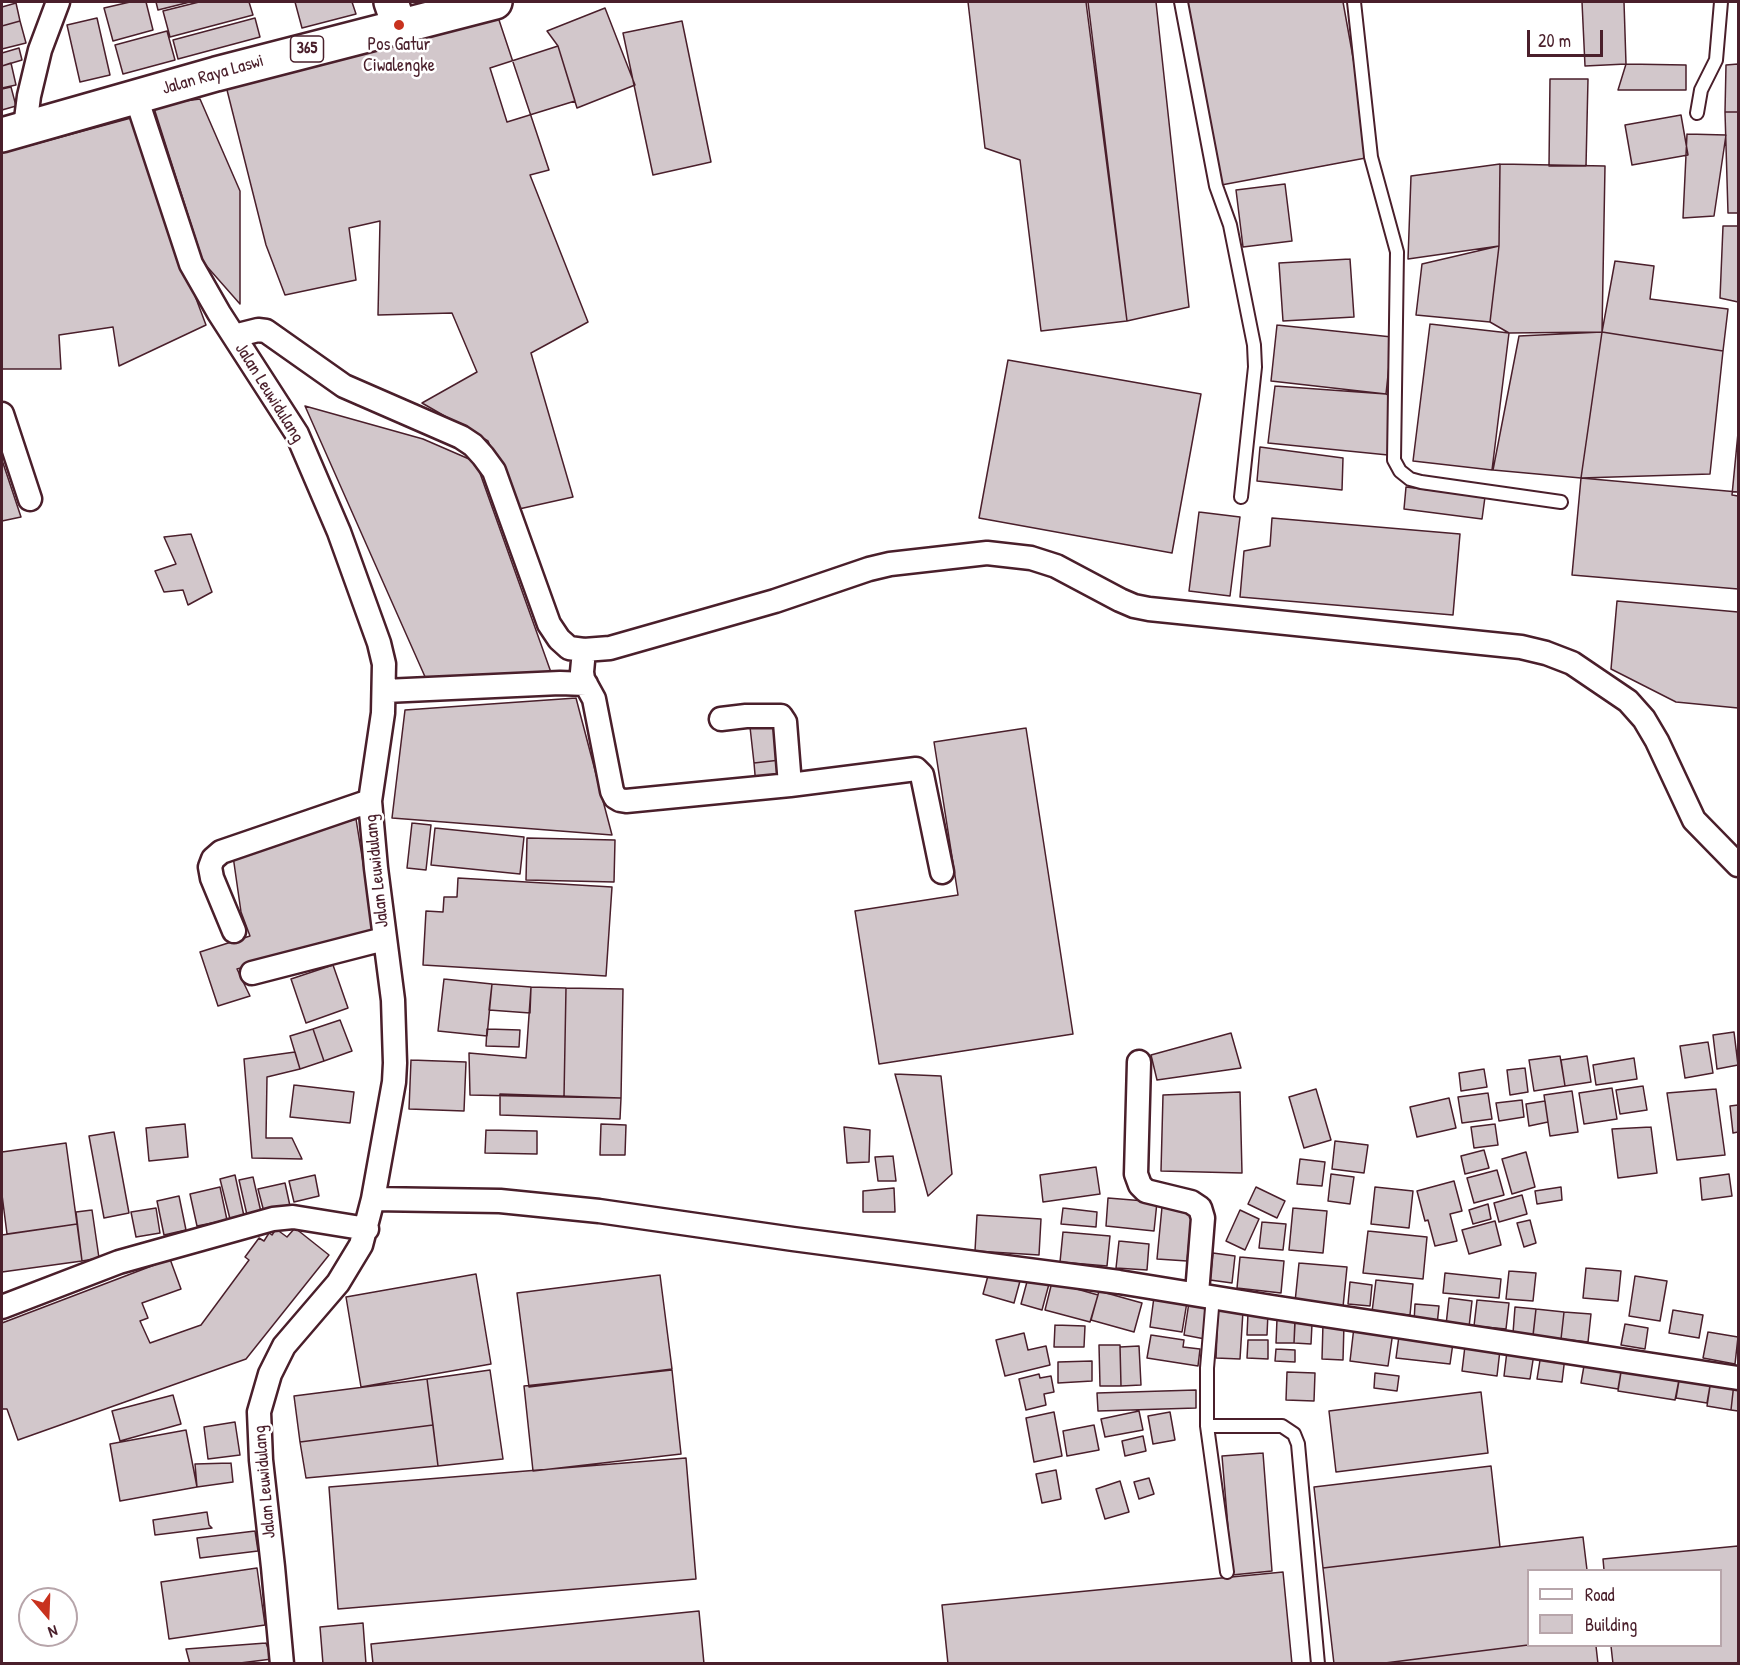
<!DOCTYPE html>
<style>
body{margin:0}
#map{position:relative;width:1740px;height:1665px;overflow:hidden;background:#fff;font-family:"Patrick Hand",sans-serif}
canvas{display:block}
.frame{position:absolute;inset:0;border:3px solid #4a1f2b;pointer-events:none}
.legend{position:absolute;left:1527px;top:1569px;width:195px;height:78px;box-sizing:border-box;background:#fff;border:2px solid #b7a5aa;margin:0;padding:8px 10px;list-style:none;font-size:18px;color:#4a1f2b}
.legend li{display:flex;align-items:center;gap:12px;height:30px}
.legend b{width:30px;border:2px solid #b7a5aa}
.north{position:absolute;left:18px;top:1587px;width:60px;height:60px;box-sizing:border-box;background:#fff;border:2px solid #b7a5aa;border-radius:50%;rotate:161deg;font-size:16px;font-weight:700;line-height:24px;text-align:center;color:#4a1f2b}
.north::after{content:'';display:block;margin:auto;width:21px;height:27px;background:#c8321e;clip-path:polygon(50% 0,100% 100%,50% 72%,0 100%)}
.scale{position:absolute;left:1527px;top:30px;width:76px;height:27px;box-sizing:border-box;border:3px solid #4a1f2b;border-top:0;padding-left:8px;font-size:18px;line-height:21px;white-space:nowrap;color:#4a1f2b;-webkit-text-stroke:4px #fff;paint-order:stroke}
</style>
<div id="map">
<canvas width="1740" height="1665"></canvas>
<div class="frame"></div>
<ul class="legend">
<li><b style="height:8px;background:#fff"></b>Road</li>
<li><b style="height:16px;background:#d2c7cb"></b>Building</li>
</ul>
<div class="north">N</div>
<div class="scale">20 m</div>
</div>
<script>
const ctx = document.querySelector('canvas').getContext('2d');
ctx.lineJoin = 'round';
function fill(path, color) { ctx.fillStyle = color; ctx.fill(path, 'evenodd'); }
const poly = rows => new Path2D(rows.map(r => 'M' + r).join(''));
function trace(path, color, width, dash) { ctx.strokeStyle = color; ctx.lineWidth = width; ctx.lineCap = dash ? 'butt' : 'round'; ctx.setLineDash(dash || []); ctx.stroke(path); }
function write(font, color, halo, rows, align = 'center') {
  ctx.font = font + ' "Patrick Hand",sans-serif'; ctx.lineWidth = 5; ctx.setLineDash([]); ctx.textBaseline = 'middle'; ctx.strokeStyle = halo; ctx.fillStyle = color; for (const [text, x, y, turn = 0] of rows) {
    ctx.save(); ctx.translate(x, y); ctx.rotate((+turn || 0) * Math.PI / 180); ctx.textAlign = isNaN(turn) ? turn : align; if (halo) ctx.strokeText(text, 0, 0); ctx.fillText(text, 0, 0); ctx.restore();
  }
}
const building = poly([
 [130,2,146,2,153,30,113,41,104,8,130,2],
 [156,2,190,2,158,10,156,2],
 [199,2,249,2,253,15,170,37,163,11,199,2],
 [295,2,352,2,356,14,302,28,295,2],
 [968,2,1088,2,1127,321,1041,331,1020,160,985,148,968,2],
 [1086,2,1156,2,1189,307,1127,321,1086,2],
 [1183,2,1343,2,1371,157,1216,186,1183,2],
 [1582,2,1624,2,1626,64,1585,66,1582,2],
 [16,3,20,21,2,26,2,7,16,3],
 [605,8,635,85,577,108,558,46,547,31,605,8],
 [496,11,549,170,530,175,588,322,531,353,573,497,519,509,488,441,422,403,477,372,452,313,378,315,380,221,349,228,356,280,285,295,266,245,226,86,496,11],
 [97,18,110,75,80,82,67,25,97,18],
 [255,18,260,37,178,59,173,40,255,18],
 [20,21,26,43,2,49,2,26,20,21],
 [682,21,711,162,653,175,623,33,682,21],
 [167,31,175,60,123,74,115,45,167,31],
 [558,46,575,101,507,122,490,68,558,46],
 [19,48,22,60,2,66,2,53,19,48],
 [11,63,16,85,2,88,2,66,11,63],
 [1626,64,1686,65,1686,90,1618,90,1626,64],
 [1738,64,1738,112,1725,112,1726,65,1738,64],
 [1550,79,1588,79,1586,166,1549,166,1550,79],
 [11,87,16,106,2,110,2,89,11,87],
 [200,99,240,191,240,304,203,262,153,105,200,99],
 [1725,112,1738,112,1738,213,1728,213,1725,112],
 [1681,115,1688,155,1632,165,1625,125,1681,115],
 [131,118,174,240,206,325,119,366,113,327,59,335,61,369,2,369,2,153,131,118],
 [1687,134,1726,135,1714,216,1683,218,1687,134],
 [1500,164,1605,166,1602,332,1509,333,1490,322,1499,246,1500,164],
 [1500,164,1499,246,1408,259,1411,176,1500,164],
 [1285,184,1292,241,1243,247,1236,190,1285,184],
 [1723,226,1738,226,1738,302,1720,298,1723,226],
 [1499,246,1490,322,1416,315,1422,264,1499,246],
 [1350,259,1354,317,1283,321,1279,263,1350,259],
 [1615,261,1654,266,1650,299,1728,309,1723,351,1602,332,1615,261],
 [1430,324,1509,333,1492,470,1413,461,1430,324],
 [1277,325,1392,337,1386,394,1271,381,1277,325],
 [1602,332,1723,351,1710,474,1581,478,1602,332],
 [1602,332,1581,478,1493,470,1519,336,1602,332],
 [1008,360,1201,394,1172,553,979,518,1008,360],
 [1275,386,1386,394,1395,398,1388,455,1268,443,1275,386],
 [305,406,423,439,476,462,553,678,430,688,305,406],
 [1738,433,1738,496,1732,495,1738,433],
 [1260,447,1343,458,1342,490,1257,481,1260,447],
 [2,460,21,517,2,521,2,460],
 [1581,478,1738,492,1738,589,1572,575,1581,478],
 [1406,487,1485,497,1482,519,1404,509,1406,487],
 [1199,512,1240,517,1230,596,1189,591,1199,512],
 [1272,518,1460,534,1453,615,1240,597,1244,551,1270,546,1272,518],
 [191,534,212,592,188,605,183,590,164,592,155,571,176,564,164,537,191,534],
 [1617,601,1738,612,1738,708,1676,702,1611,669,1617,601],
 [576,698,612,835,392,818,405,710,576,698],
 [776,725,780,760,754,763,750,727,776,725],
 [1026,728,1073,1034,879,1064,855,911,958,895,934,742,1026,728],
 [780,760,782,783,756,786,754,763,780,760],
 [356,819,374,931,237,969,250,996,218,1006,200,952,250,936,241,912,233,856,356,819],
 [412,823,431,825,426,870,407,868,412,823],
 [435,828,524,837,520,874,431,865,435,828],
 [527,838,615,840,614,882,526,880,527,838],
 [458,878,612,887,606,976,423,965,426,911,443,912,444,897,457,897,458,878],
 [333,965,348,1008,306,1023,291,979,333,965],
 [444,979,492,984,487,1036,438,1031,444,979],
 [492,984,531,987,530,1013,489,1010,492,984],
 [531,987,566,988,564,1097,470,1095,469,1053,526,1058,531,987],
 [566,988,623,989,621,1098,564,1097,566,988],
 [340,1020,352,1051,324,1061,313,1029,340,1020],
 [313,1029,324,1061,300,1069,290,1036,313,1029],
 [487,1029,520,1030,519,1047,486,1046,487,1029],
 [1734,1032,1738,1065,1717,1069,1713,1035,1734,1032],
 [1231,1033,1241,1068,1157,1080,1151,1055,1231,1033],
 [1708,1042,1713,1073,1685,1078,1680,1046,1708,1042],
 [295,1052,300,1069,267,1077,266,1138,292,1138,302,1159,252,1158,244,1059,295,1052],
 [1560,1056,1565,1086,1534,1091,1529,1060,1560,1056],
 [1587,1056,1591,1082,1565,1086,1561,1060,1587,1056],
 [1634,1058,1637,1079,1596,1085,1593,1065,1634,1058],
 [411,1060,466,1062,464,1111,409,1109,411,1060],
 [1525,1068,1528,1092,1510,1095,1507,1070,1525,1068],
 [1484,1069,1487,1087,1461,1091,1459,1073,1484,1069],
 [895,1074,941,1076,952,1174,928,1196,895,1074],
 [294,1085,354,1092,350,1123,290,1117,294,1085],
 [1643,1086,1647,1110,1620,1114,1616,1090,1643,1086],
 [1612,1088,1617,1119,1584,1124,1579,1093,1612,1088],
 [1316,1089,1331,1140,1304,1148,1289,1097,1316,1089],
 [1716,1089,1725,1155,1677,1160,1667,1093,1716,1089],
 [1572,1091,1578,1132,1550,1136,1544,1095,1572,1091],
 [1240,1092,1242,1173,1161,1171,1163,1095,1240,1092],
 [1488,1093,1492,1119,1462,1123,1458,1097,1488,1093],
 [500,1094,621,1098,620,1119,500,1115,500,1094],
 [1449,1098,1456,1128,1417,1137,1410,1107,1449,1098],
 [1522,1100,1524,1117,1499,1121,1496,1103,1522,1100],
 [1545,1101,1548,1122,1529,1126,1526,1104,1545,1101],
 [1738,1105,1738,1132,1733,1133,1730,1106,1738,1105],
 [185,1124,188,1157,149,1161,146,1128,185,1124],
 [601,1124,626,1125,625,1155,600,1155,601,1124],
 [1495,1124,1498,1145,1474,1148,1471,1127,1495,1124],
 [844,1127,870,1130,869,1162,847,1163,844,1127],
 [1651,1127,1657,1173,1618,1178,1612,1129,1651,1127],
 [486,1130,537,1131,537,1154,485,1153,486,1130],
 [114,1132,129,1213,104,1218,89,1136,114,1132],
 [1335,1141,1368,1145,1364,1173,1332,1169,1335,1141],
 [66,1143,77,1224,7,1234,2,1195,2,1152,66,1143],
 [1484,1150,1489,1168,1465,1174,1461,1156,1484,1150],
 [1526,1152,1535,1187,1512,1194,1502,1159,1526,1152],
 [893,1156,896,1181,878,1181,875,1157,893,1156],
 [1300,1159,1325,1162,1322,1186,1297,1184,1300,1159],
 [1096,1167,1100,1194,1043,1202,1040,1175,1096,1167],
 [1497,1170,1504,1195,1474,1203,1467,1178,1497,1170],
 [1331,1174,1354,1177,1350,1204,1328,1201,1331,1174],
 [1729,1174,1732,1196,1702,1200,1700,1178,1729,1174],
 [235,1175,244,1216,230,1219,220,1179,235,1175],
 [315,1175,319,1196,294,1202,289,1181,315,1175],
 [253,1177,261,1212,247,1215,239,1180,253,1177],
 [1454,1181,1462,1211,1450,1214,1457,1241,1435,1246,1428,1220,1425,1221,1417,1191,1454,1181],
 [285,1183,290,1206,264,1212,258,1189,285,1183],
 [220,1187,227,1220,197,1226,190,1194,220,1187],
 [1256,1187,1285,1201,1277,1218,1248,1204,1256,1187],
 [1375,1187,1413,1191,1409,1228,1371,1224,1375,1187],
 [1561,1187,1562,1200,1537,1204,1535,1191,1561,1187],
 [894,1188,895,1212,863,1212,863,1191,894,1188],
 [1522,1195,1527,1214,1499,1222,1494,1203,1522,1195],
 [179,1196,186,1230,164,1235,157,1201,179,1196],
 [1108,1198,1157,1202,1154,1231,1106,1226,1108,1198],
 [1488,1204,1491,1219,1473,1224,1469,1210,1488,1204],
 [1162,1207,1192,1210,1187,1261,1157,1259,1162,1207],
 [156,1208,160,1233,136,1237,131,1212,156,1208],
 [1063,1208,1097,1212,1096,1227,1061,1224,1063,1208],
 [1293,1208,1327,1211,1323,1253,1289,1250,1293,1208],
 [92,1210,99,1258,82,1261,76,1212,92,1210],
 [1240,1210,1259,1219,1245,1250,1226,1241,1240,1210],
 [977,1215,1041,1219,1039,1255,975,1251,977,1215],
 [1530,1220,1536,1243,1524,1247,1517,1223,1530,1220],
 [1495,1221,1501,1245,1469,1254,1462,1230,1495,1221],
 [1262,1222,1286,1224,1283,1250,1259,1248,1262,1222],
 [77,1224,82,1261,2,1272,2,1235,77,1224],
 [295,1228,329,1255,246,1359,18,1440,7,1409,2,1409,2,1323,170,1259,181,1289,142,1303,148,1318,140,1321,150,1343,201,1325,249,1260,245,1257,259,1238,264,1241,269,1233,272,1235,276,1229,287,1237,295,1228],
 [1368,1231,1427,1237,1423,1279,1363,1273,1368,1231],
 [1063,1232,1110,1236,1107,1266,1060,1262,1063,1232],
 [1119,1241,1149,1244,1147,1270,1116,1268,1119,1241],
 [1213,1253,1235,1256,1232,1283,1210,1280,1213,1253],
 [1240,1257,1284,1261,1281,1293,1237,1288,1240,1257],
 [1299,1263,1347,1267,1343,1307,1295,1302,1299,1263],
 [1586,1268,1621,1271,1618,1301,1583,1298,1586,1268],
 [1509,1271,1536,1273,1533,1301,1506,1299,1509,1271],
 [989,1272,1020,1281,1014,1303,983,1294,989,1272],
 [1445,1273,1501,1279,1499,1298,1443,1293,1445,1273],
 [476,1274,491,1364,361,1387,346,1297,476,1274],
 [660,1275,672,1369,529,1387,517,1293,660,1275],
 [1635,1276,1667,1281,1660,1321,1629,1316,1635,1276],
 [1028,1278,1049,1284,1042,1310,1021,1304,1028,1278],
 [1376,1280,1413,1284,1410,1315,1372,1312,1376,1280],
 [1052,1282,1098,1295,1090,1322,1045,1310,1052,1282],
 [1350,1282,1372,1285,1370,1306,1348,1304,1350,1282],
 [1099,1291,1142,1303,1134,1332,1091,1320,1099,1291],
 [1190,1296,1211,1299,1205,1339,1184,1335,1190,1296],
 [1154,1297,1187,1302,1182,1332,1150,1327,1154,1297],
 [1449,1298,1472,1301,1469,1327,1446,1325,1449,1298],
 [1477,1300,1509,1303,1506,1329,1474,1326,1477,1300],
 [1415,1304,1439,1306,1437,1325,1414,1322,1415,1304],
 [1515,1307,1536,1309,1533,1335,1513,1333,1515,1307],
 [1536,1309,1564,1312,1561,1339,1533,1336,1536,1309],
 [1218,1310,1243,1311,1240,1359,1216,1358,1218,1310],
 [1673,1310,1703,1315,1699,1338,1669,1333,1673,1310],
 [1564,1312,1591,1314,1588,1342,1561,1339,1564,1312],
 [1248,1313,1268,1313,1267,1335,1247,1335,1248,1313],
 [1277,1319,1295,1319,1294,1343,1276,1343,1277,1319],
 [1295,1323,1312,1324,1311,1344,1294,1343,1295,1323],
 [1323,1323,1344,1324,1343,1360,1322,1359,1323,1323],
 [1625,1324,1648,1328,1645,1349,1621,1345,1625,1324],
 [1055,1325,1085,1326,1084,1347,1054,1347,1055,1325],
 [1354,1327,1393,1332,1388,1366,1350,1361,1354,1327],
 [1708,1332,1738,1337,1735,1364,1703,1358,1708,1332],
 [1024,1333,1028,1350,1046,1346,1050,1365,1005,1376,996,1340,1024,1333],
 [1151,1335,1184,1340,1183,1347,1200,1349,1198,1366,1147,1358,1151,1335],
 [1399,1336,1453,1343,1450,1364,1396,1358,1399,1336],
 [1248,1340,1268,1340,1268,1359,1247,1358,1248,1340],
 [1099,1345,1120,1345,1121,1386,1100,1386,1099,1345],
 [1139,1346,1141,1385,1121,1386,1120,1347,1139,1346],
 [1465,1346,1500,1350,1497,1376,1462,1371,1465,1346],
 [1276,1349,1295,1350,1295,1362,1275,1361,1276,1349],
 [1507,1351,1534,1354,1530,1379,1504,1376,1507,1351],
 [1541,1354,1565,1357,1562,1382,1537,1379,1541,1354],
 [1585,1360,1622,1366,1618,1389,1581,1383,1585,1360],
 [1092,1361,1092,1381,1058,1383,1058,1362,1092,1361],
 [1622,1366,1680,1375,1675,1400,1618,1391,1622,1366],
 [490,1370,503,1459,438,1466,427,1379,490,1370],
 [672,1370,681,1454,533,1471,524,1386,672,1370],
 [1287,1372,1315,1373,1314,1401,1286,1400,1287,1372],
 [1375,1373,1399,1376,1397,1391,1374,1388,1375,1373],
 [1039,1374,1040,1378,1051,1376,1054,1392,1044,1394,1046,1405,1026,1410,1019,1379,1039,1374],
 [1680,1375,1711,1380,1707,1403,1676,1398,1680,1375],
 [427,1379,433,1425,300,1442,294,1396,427,1379],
 [1711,1380,1734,1383,1731,1410,1707,1406,1711,1380],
 [1734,1383,1738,1384,1738,1411,1731,1410,1734,1383],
 [1196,1390,1196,1408,1098,1411,1097,1393,1196,1390],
 [1481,1392,1488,1453,1336,1472,1329,1411,1481,1392],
 [173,1395,181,1424,120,1441,112,1411,173,1395],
 [1139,1411,1143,1430,1105,1437,1101,1419,1139,1411],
 [1054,1412,1062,1456,1034,1462,1026,1418,1054,1412],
 [1170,1412,1175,1440,1153,1444,1148,1416,1170,1412],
 [235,1422,240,1455,208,1459,204,1427,235,1422],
 [433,1425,438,1466,306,1478,300,1442,433,1425],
 [1094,1425,1099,1450,1067,1456,1063,1431,1094,1425],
 [186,1430,197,1487,120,1501,110,1444,186,1430],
 [1143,1436,1146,1451,1125,1456,1122,1441,1143,1436],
 [1263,1453,1272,1571,1232,1575,1222,1456,1263,1453],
 [686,1458,696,1579,338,1609,329,1487,686,1458],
 [231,1463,233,1482,197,1487,195,1464,231,1463],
 [1491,1466,1500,1547,1323,1568,1314,1487,1491,1466],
 [1056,1470,1061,1499,1042,1503,1036,1474,1056,1470],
 [1149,1478,1154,1494,1139,1499,1134,1482,1149,1478],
 [1120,1481,1129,1512,1105,1519,1096,1489,1120,1481],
 [207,1512,209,1525,212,1528,155,1535,153,1520,207,1512],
 [255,1531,258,1551,200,1558,197,1538,255,1531],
 [1583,1537,1587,1570,1528,1570,1528,1645,1377,1664,1334,1664,1323,1568,1583,1537],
 [1738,1546,1738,1664,1613,1664,1611,1646,1720,1646,1720,1570,1604,1570,1603,1559,1738,1546],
 [257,1568,265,1625,169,1639,161,1582,257,1568],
 [1283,1572,1292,1664,948,1664,942,1605,1283,1572],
 [699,1611,704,1664,373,1664,371,1644,699,1611],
 [363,1623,366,1664,323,1664,320,1627,363,1623],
 [266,1643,272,1659,232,1664,190,1664,186,1649,266,1643],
 [1528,1645,1596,1646,1598,1664,1377,1664,1528,1645]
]);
fill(building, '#d2c7cb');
trace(building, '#4a1f2b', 1.5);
const lane = poly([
 [1181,2,1216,186,1230,225,1254,345,1255,367,1241,497],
 [1354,2,1371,157,1397,252,1394,460,1400,471,1410,479,1421,482,1561,502],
 [1697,113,1701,90,1716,60,1721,2],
 [1213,1296,1207,1368,1207,1426,1227,1572],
 [1207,1426,1282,1426,1294,1434,1298,1444,1318,1664]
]);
const street = poly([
 [136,97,191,264,219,313,297,434,339,532,379,643,384,664,383,713,370,801,376,868,393,1000,395,1063,394,1082,373,1199,361,1245,338,1283,284,1346,270,1374,259,1412,261,1460,273,1567,282,1664],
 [25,127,29,96,40,50,58,2],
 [234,336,258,330,266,331,344,386,461,437,473,445,483,456,494,471,549,624,559,639,569,648,584,650,610,648,775,601,869,569,890,564,987,553,1031,558,1056,566,1120,600,1134,606,1149,609,1521,647,1546,653,1572,663,1628,701,1644,719,1657,741,1694,820,1738,865],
 [2,414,30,499],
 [584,650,582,672,583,679,594,699,612,791,615,797,620,800,626,801,790,785,916,769,922,775,942,872],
 [385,691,560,683,586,684],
 [721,719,746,716,781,716,785,722,790,785],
 [234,931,212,878,210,867,213,859,221,852,370,801],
 [252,973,384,939],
 [1139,1062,1136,1174,1140,1185,1146,1191,1191,1202,1200,1208,1203,1218,1197,1293],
 [373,1199,500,1201,599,1211,793,1239,1119,1282,1272,1307,1738,1378],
 [2,1307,119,1262,273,1219,293,1217,367,1229]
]);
const secondary = poly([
 [391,2,399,25]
]);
const primary = poly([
 [2,135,216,74,495,2]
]);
trace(lane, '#4a1f2b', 16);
trace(street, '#4a1f2b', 27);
trace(secondary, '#4a1f2b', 38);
trace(primary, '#4a1f2b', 38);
trace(lane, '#fff', 12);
trace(street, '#fff', 22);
trace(secondary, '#fff', 33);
trace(primary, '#fff', 33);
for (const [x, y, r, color] of [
 [399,25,6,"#c8321e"]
]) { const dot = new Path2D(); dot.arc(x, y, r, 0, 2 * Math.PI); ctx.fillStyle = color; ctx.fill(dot); trace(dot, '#fff', 2); }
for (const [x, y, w] of [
 [307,49,33]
]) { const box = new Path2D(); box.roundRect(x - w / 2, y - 13, w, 26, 4.5); ctx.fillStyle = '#fff'; ctx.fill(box); trace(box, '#4a1f2b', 1.5); }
write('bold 16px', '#4a1f2b', null, [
 ["365",307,49]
]);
write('18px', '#4a1f2b', '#fff', [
 ["Pos Gatur",399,45],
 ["Ciwalengke",399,66]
]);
write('18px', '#4a1f2b', '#fff', [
 ["Jalan Raya Laswi",213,75,-16],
 ["Jalan Leuwidulang",269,393,58],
 ["Jalan Leuwidulang",377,871,-96],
 ["Jalan Leuwidulang",265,1482,-95]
]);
</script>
